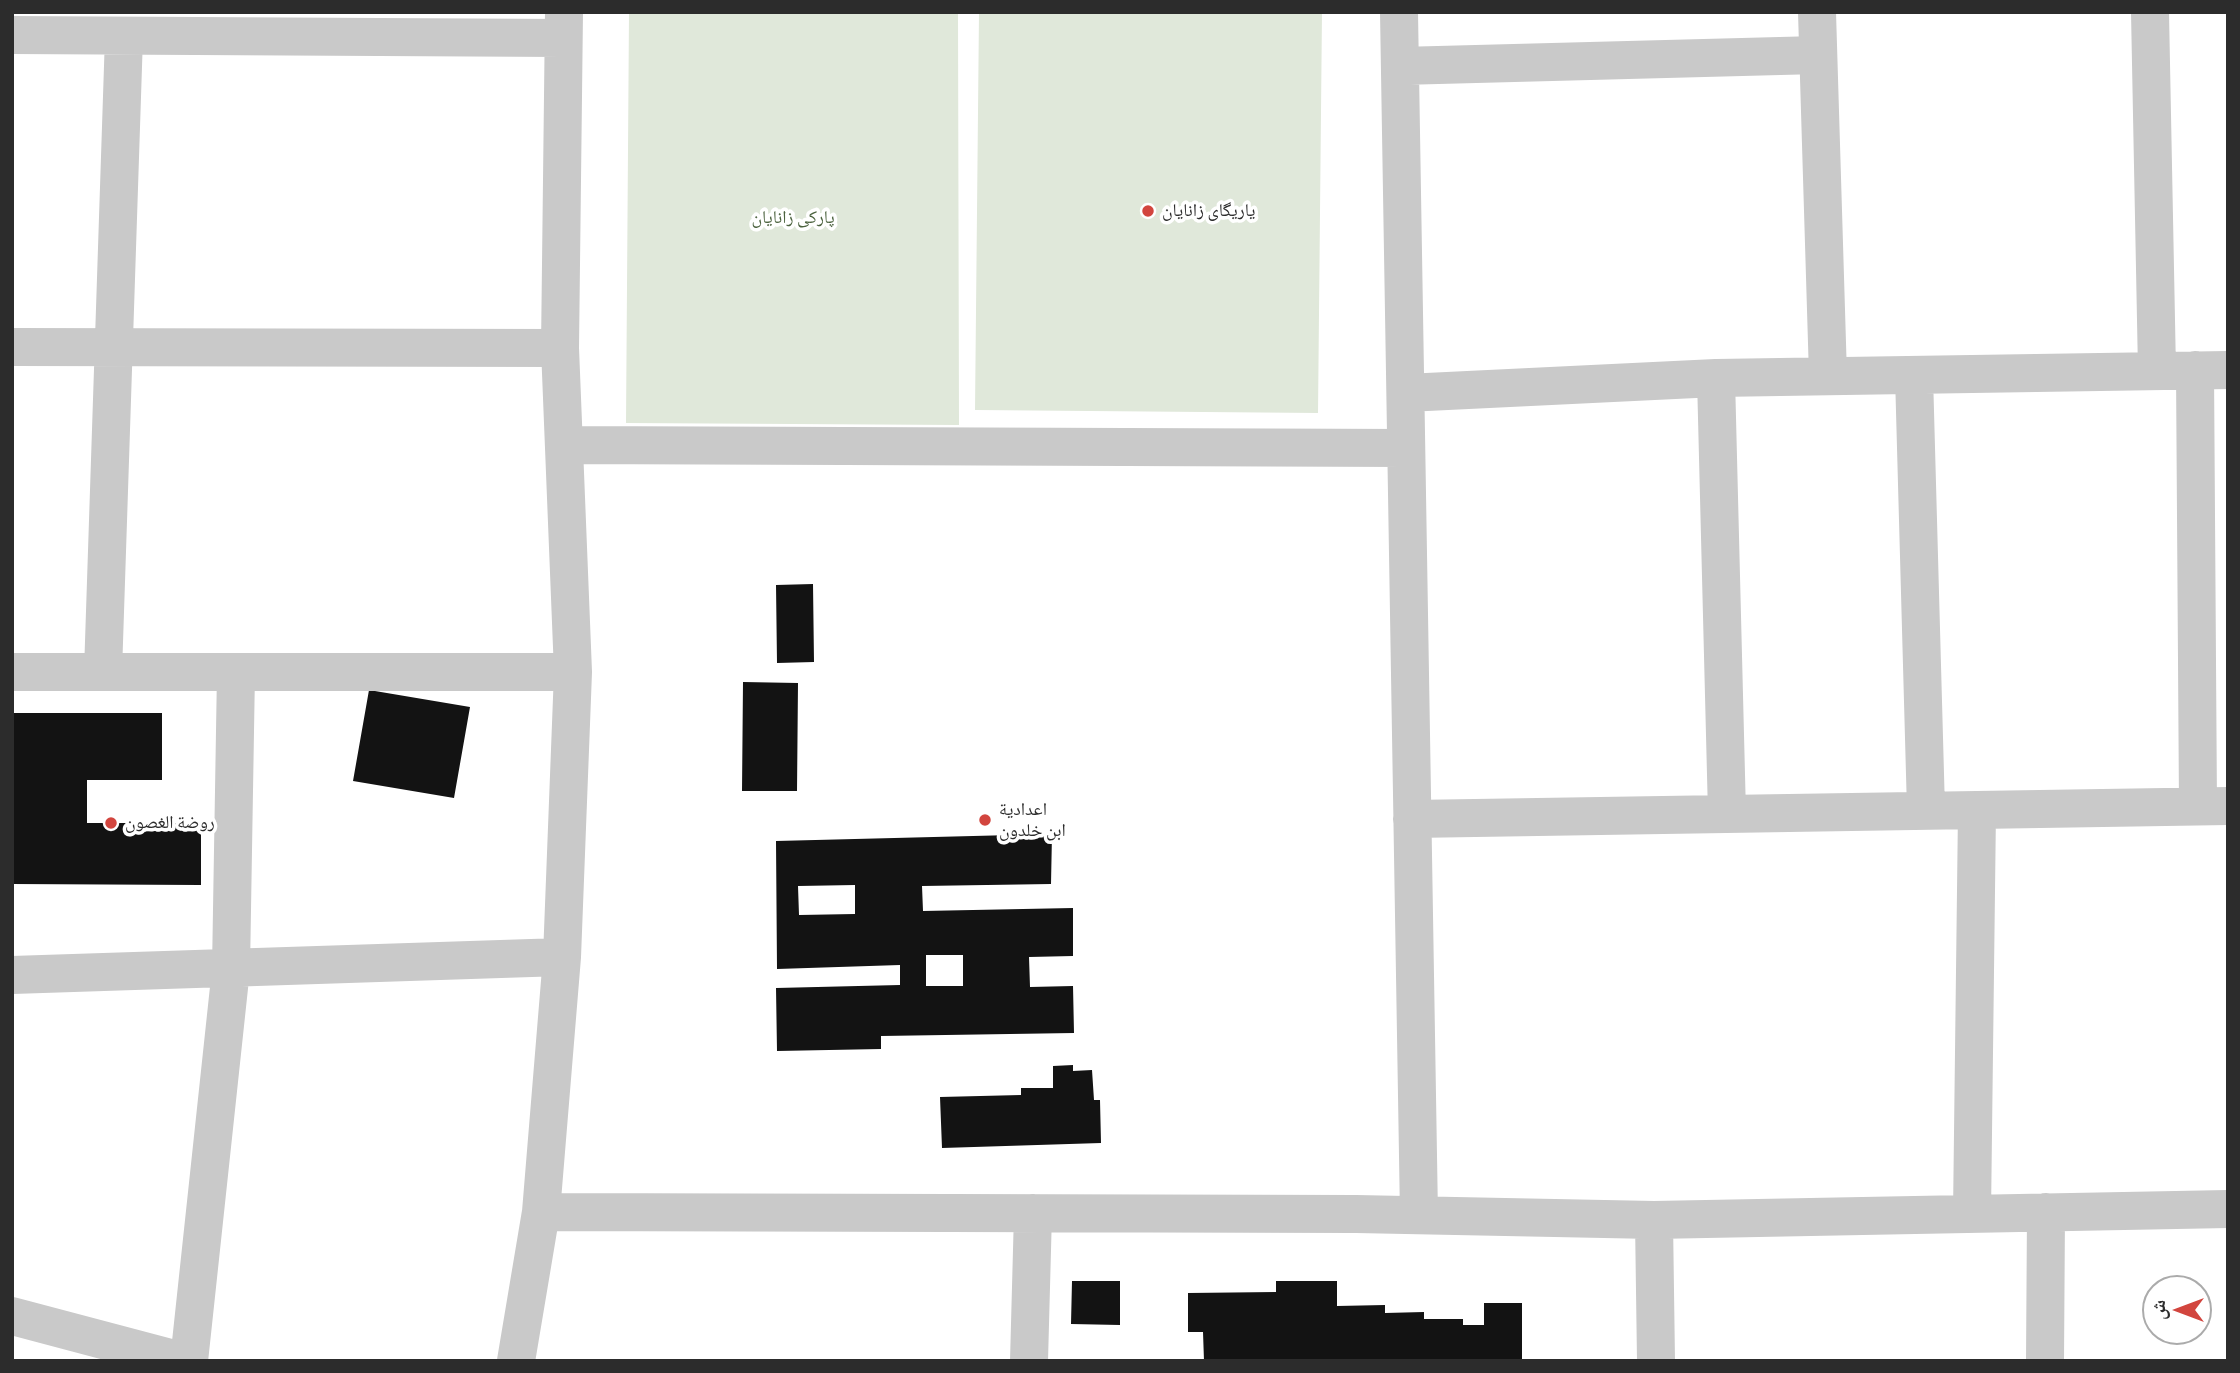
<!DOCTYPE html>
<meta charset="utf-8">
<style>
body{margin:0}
#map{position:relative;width:2240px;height:1373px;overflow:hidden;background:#fff;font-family:Manrope,"Noto Naskh Arabic",sans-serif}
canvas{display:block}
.frame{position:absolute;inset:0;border:14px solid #2c2c2c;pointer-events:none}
.north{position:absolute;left:2142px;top:1275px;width:70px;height:70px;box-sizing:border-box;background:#fff;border:2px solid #ababab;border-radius:50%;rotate:270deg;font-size:19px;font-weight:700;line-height:28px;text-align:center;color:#2c2c2c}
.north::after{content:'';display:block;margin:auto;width:24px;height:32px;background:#d2453e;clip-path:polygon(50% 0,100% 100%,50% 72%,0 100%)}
</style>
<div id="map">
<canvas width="2240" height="1373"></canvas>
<div class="frame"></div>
<div class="north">ش</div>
</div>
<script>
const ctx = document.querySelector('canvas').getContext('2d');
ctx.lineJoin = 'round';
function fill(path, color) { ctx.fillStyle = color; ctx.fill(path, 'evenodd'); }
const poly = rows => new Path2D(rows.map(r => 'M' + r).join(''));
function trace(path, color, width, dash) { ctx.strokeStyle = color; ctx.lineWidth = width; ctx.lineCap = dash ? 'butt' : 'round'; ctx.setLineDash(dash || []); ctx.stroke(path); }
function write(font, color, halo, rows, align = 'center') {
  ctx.font = font + ' Manrope,"Noto Naskh Arabic",sans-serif'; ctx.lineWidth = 7; ctx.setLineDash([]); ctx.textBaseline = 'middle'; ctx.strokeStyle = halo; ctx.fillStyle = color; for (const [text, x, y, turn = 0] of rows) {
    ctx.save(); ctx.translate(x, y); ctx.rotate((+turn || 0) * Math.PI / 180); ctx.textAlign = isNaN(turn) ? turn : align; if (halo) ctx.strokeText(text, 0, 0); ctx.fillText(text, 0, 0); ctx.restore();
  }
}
fill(poly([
 [629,12,958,12,959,425,626,423],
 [979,12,1322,12,1318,413,975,410]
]), '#e0e8da');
fill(poly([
 [813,584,814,662,777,663,776,585],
 [743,682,798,683,797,791,742,791],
 [369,690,470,707,454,798,353,781],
 [12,713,162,713,162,780,87,780,87,823,201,823,201,885,12,884],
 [1052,834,1051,884,922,886,923,911,1073,908,1073,956,1029,957,1030,987,1073,986,1074,1033,881,1036,881,1049,777,1051,776,988,900,985,900,965,777,969,776,841],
 [855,885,855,914,799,915,798,886],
 [926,955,963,955,963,986,926,986],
 [1073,1065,1073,1071,1092,1070,1094,1100,1100,1100,1101,1143,942,1148,940,1097,1021,1095,1021,1088,1053,1088,1053,1066],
 [1072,1281,1120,1281,1120,1325,1071,1324],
 [1276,1281,1337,1281,1337,1306,1385,1305,1385,1313,1424,1312,1424,1319,1463,1319,1463,1325,1484,1325,1484,1303,1522,1303,1522,1361,1204,1361,1203,1332,1188,1332,1188,1293,1276,1292]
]), '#131313');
trace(poly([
 [1399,12,1419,1215],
 [1817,12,1828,376],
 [2150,12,2157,371],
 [12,35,563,38],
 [1400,66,1818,55],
 [12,347,560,348],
 [2195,370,2198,806],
 [1914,375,1926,810],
 [1716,378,1727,814],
 [1406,393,1716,378,2228,370],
 [564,445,1406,448],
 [12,672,573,672],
 [103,672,124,36],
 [1412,819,2228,806],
 [12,975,562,957],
 [541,1212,1356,1214,1654,1220,2228,1209],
 [1972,1214,1977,810],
 [1654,1220,1656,1361],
 [12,1316,182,1361],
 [189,1361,231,969,236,672],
 [516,1361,541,1212,562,957,573,672,560,348,564,12],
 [1029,1361,1033,1213],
 [2045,1361,2046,1212]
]), '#c9c9c9', 38);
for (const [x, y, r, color] of [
 [1148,211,7,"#d2453e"],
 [985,820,7,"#d2453e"],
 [111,823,7,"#d2453e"]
]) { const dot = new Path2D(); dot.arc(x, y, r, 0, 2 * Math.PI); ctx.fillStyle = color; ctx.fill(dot); trace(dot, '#fff', 2.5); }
write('18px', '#2c2c2c', '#fff', [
 ["یاریگای زانایان",1162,211],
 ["اعدادية",999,810],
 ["ابن خلدون",999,831],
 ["روضة الغصون",125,823]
], 'left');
write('18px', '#4b623e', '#fff', [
 ["پارکی زانایان",793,218]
]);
</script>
